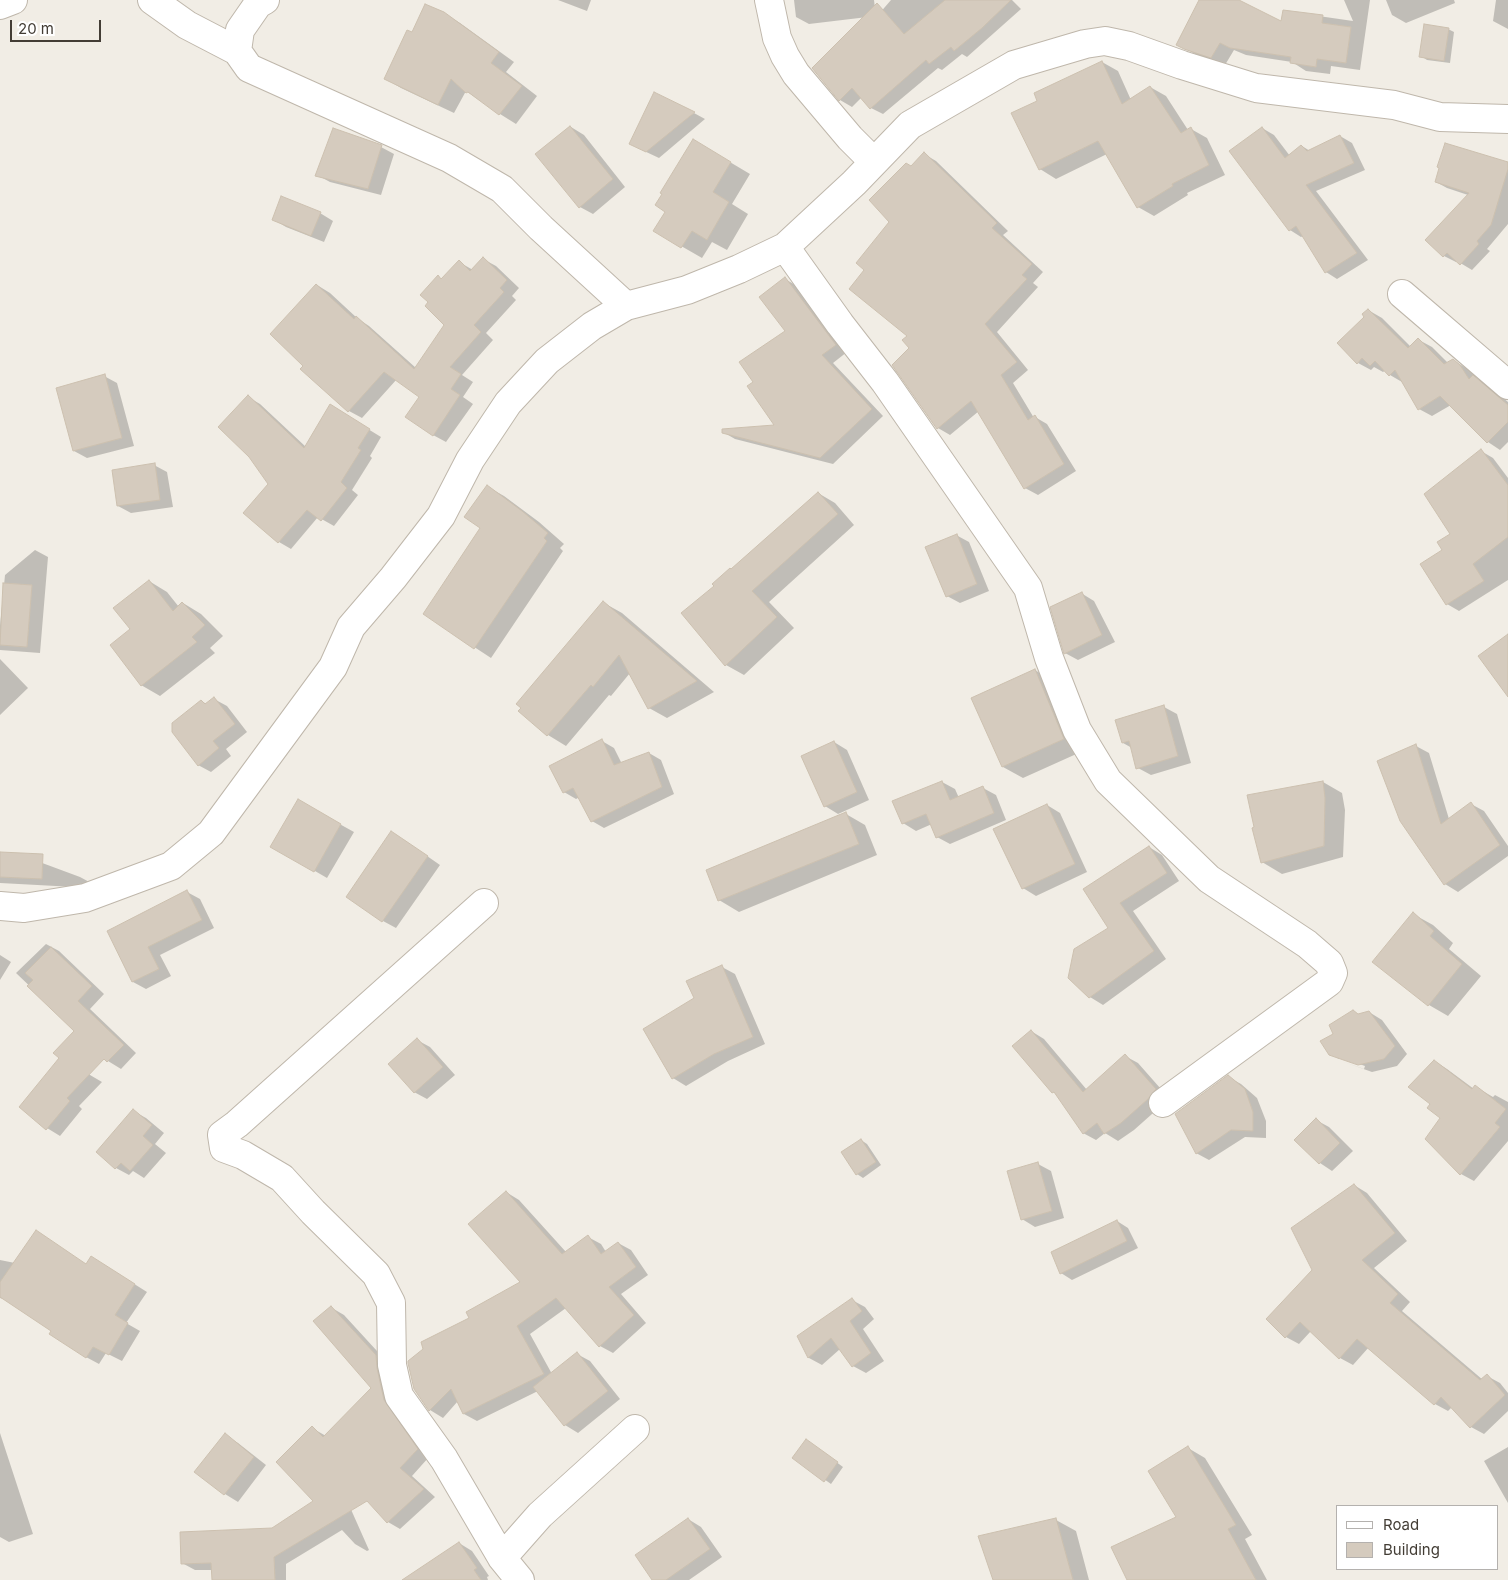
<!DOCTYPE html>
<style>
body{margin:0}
#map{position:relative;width:1508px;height:1580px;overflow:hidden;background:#f1ede5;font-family:Inter,sans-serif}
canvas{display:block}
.legend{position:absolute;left:1336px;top:1505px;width:162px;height:65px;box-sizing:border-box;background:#fff;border:1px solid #b4b1ae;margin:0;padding:6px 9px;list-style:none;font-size:15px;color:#433d35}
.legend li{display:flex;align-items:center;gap:10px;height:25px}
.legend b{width:25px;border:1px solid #b4b1ae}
.scale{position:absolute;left:10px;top:20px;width:91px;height:22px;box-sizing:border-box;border:2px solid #433d35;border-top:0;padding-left:6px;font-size:15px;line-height:18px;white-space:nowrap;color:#433d35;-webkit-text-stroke:4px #fff;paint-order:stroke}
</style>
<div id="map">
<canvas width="1508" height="1580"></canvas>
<ul class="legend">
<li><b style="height:6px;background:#fff"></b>Road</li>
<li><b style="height:14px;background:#d5cbbe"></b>Building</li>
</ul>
<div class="scale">20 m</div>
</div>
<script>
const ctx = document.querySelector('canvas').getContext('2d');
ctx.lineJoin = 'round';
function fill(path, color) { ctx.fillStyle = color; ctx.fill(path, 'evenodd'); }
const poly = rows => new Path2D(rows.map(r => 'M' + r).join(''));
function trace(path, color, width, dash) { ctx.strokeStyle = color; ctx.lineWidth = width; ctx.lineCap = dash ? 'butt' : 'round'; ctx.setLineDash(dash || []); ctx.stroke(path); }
fill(poly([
 [558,0,591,0,587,11],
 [794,0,874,0,876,16,809,24,796,17],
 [891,0,1012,0,1021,9,967,57,962,54,942,70,938,68,883,114,871,108,862,97,852,107,840,100,872,22],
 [1200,0,1236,0,1282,22,1284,11,1353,21,1344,0,1370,0,1360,70,1331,66,1330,74,1306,71,1292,62,1246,55,1234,50,1225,65,1200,57,1178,44],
 [1386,0,1454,0,1455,3,1406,23,1392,15],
 [1496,0,1508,0,1508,29,1493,21],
 [443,13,460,23,514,62,506,72,537,96,516,124,500,114,466,91,454,113,401,88,386,79,413,34],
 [1448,29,1454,32,1450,63,1427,60,1421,56],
 [1102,62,1118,71,1131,100,1150,87,1166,96,1188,130,1191,129,1207,138,1225,175,1187,193,1188,195,1154,216,1138,207,1107,154,1056,179,1040,169],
 [694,113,705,119,659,158,642,150],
 [571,127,584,135,625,187,593,214,580,207],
 [1262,128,1274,135,1290,156,1302,146,1310,151,1340,136,1352,143,1365,170,1316,191,1368,260,1337,279,1326,272,1303,236,1301,237,1290,230],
 [381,147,394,154,381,195,330,182,317,175],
 [713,152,750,174,732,204,748,214,727,250,712,242,702,258,655,231],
 [924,154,936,161,1008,231,1003,235,1043,272,1033,283,1038,287,997,332,1028,370,1013,383,1034,418,1035,417,1047,424,1076,471,1038,495,1025,488,979,411,950,435,938,428,910,348,909,336,866,270,891,222,912,167],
 [1508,163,1508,224,1487,249,1490,251,1472,270,1457,261,1456,262,1444,256,1427,240,1468,195,1447,188,1436,182],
 [320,213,333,221,324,242,286,227,273,219],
 [483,259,496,266,519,288,512,296,516,300,486,333,493,340,462,375,473,382,463,397,473,404,446,442,433,435,421,396,397,379,362,418,349,411,305,366,317,285,330,293,357,318,369,326,416,368,446,325,438,277,442,280,459,262,473,270],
 [785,279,797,286,847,352,833,363,883,416,833,464,735,439,723,432,776,426,754,383,786,331],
 [1368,310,1382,318,1411,347,1419,340,1432,347,1448,363,1453,360,1466,368,1473,373,1477,379,1486,384,1508,402,1508,442,1500,450,1488,442,1451,405,1432,416,1419,409,1402,382,1390,375,1386,370,1383,372,1374,367,1371,370,1358,363,1365,317],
 [104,376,117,383,134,446,87,458,74,451],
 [248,397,260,404,306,447,342,413,381,437,370,456,372,458,352,490,358,495,334,526,318,517,291,549,279,542,270,484],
 [1481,451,1493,458,1508,478,1508,580,1459,611,1447,604,1451,534],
 [154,465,167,472,173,507,131,513,118,506],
 [488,487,504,496,539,522,564,544,560,548,563,551,491,658,424,614,482,528],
 [818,493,835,503,854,525,769,602,794,628,744,675,726,665,716,586,731,570],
 [956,535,969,542,989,591,960,603,947,596],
 [35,550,48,557,40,653,0,650,0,626,5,575],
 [149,581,167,592,179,607,183,603,201,614,223,636,210,648,215,653,160,696,141,685,132,629],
 [1081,593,1094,601,1115,642,1078,660,1065,653],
 [604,603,622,613,714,692,667,718,649,708,630,673,611,696,609,695,566,746,548,735,520,711],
 [0,659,28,688,0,715],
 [1035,670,1054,682,1083,751,1023,778,1003,767,973,698],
 [214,699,227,706,247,732,226,749,231,756,211,772,198,765,201,701,207,704],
 [1164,707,1177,714,1191,763,1151,775,1138,768,1132,748,1123,743],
 [602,741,614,748,622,764,649,753,661,760,674,794,604,828,592,821,580,797,576,799,564,792],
 [834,742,847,750,869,800,838,814,825,806],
 [1416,746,1429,753,1449,819,1471,804,1484,811,1508,846,1508,856,1458,892,1445,884],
 [942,782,955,789,959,798,983,788,996,795,1006,820,950,844,937,837,932,824,916,831,903,823],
 [1323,782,1342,793,1345,810,1343,857,1282,874,1262,862],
 [298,801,354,832,327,878,272,846],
 [1047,805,1060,813,1087,872,1036,896,1023,888],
 [846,814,865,825,877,855,739,912,719,900],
 [404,840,440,865,396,928,383,921],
 [1149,847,1162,855,1179,881,1133,911,1166,959,1103,1005,1090,997,1110,929,1085,889],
 [0,853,18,854,80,877,93,884,93,888,0,883],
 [187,892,200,899,214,928,160,955,171,976,146,989,133,982,108,932],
 [1413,914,1433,925,1453,943,1449,949,1481,976,1448,1016,1429,1005],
 [46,944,59,951,104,994,90,1009,136,1053,121,1069,108,1061,16,973],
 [0,955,11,962,0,980],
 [722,967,735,974,765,1044,728,1061,686,1086,673,1078,644,1029,695,999],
 [1369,1012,1382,1020,1407,1054,1397,1066,1372,1072,1341,1061,1364,1069,1365,1066,1339,1057,1339,1059,1330,1054,1334,1035],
 [1031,1031,1044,1039,1087,1090,1125,1056,1138,1063,1168,1097,1161,1106,1134,1130,1118,1141,1105,1133,1096,1140,1083,1133,1058,1095,1053,1092],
 [417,1040,430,1047,455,1075,427,1099,414,1092],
 [61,1058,102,1082,79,1106,82,1109,60,1136,47,1128],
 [1434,1061,1447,1069,1474,1089,1476,1087,1493,1097,1495,1095,1508,1102,1508,1141,1474,1181,1461,1174,1427,1139,1442,1118,1431,1103],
 [1228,1077,1241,1084,1257,1098,1266,1121,1266,1138,1245,1137,1209,1160,1196,1153],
 [133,1111,146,1118,164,1133,155,1144,166,1153,144,1178,133,1171,129,1175,116,1168,97,1152],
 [1316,1120,1329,1127,1353,1151,1332,1171,1320,1163],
 [861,1140,867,1144,881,1165,863,1178,857,1174],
 [1038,1164,1051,1171,1064,1218,1035,1227,1022,1219],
 [1354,1185,1367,1193,1407,1241,1374,1268,1410,1302,1402,1311,1483,1380,1487,1376,1500,1383,1508,1393,1508,1411,1484,1434,1471,1427,1452,1407,1448,1411,1435,1404,1369,1347,1353,1365,1340,1358,1311,1331,1299,1344,1286,1337,1313,1270],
 [506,1192,519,1200,566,1252,588,1237,601,1244,606,1252,618,1243,631,1250,648,1275,621,1294,646,1323,613,1353,600,1346,566,1308,530,1334,552,1374,577,1354,590,1361,620,1399,578,1433,565,1425,538,1391,477,1421,464,1414,458,1401,443,1418,430,1410,415,1389,471,1318,522,1283],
 [1117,1221,1128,1228,1138,1248,1072,1280,1061,1273,1052,1253],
 [0,1260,15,1263,104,1265,147,1292,126,1323,140,1331,122,1361,106,1353,99,1364,86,1357,53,1331,7,1300,0,1298],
 [852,1300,865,1307,874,1319,863,1329,884,1361,866,1373,853,1366,840,1349,822,1365,809,1358,798,1337],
 [332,1308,344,1315,388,1363,429,1457,412,1476,435,1497,400,1529,388,1522,374,1507,333,1469,369,1550,367,1551,355,1544,342,1530,286,1564,286,1580,213,1580,212,1570,195,1570,182,1563,272,1529,315,1502,312,1428,326,1436,373,1388],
 [0,1433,33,1534,9,1542,0,1537],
 [225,1435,238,1443,266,1465,238,1502,225,1494,196,1472],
 [812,1444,843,1467,831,1484,794,1458],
 [1508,1447,1508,1503,1484,1461],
 [1188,1448,1205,1458,1252,1535,1245,1539,1267,1580,1128,1580,1178,1517],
 [688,1519,701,1527,722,1557,689,1580,654,1580],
 [1056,1520,1076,1531,1089,1580,994,1580],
 [459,1543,472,1551,489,1576,487,1577,488,1580,423,1580]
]), '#0003');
const building = poly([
 [945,0,1011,0,982,28,954,51,951,47,929,64,926,60,870,109,852,88,839,101,812,68,877,3,904,34,945,0],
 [1199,0,1239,0,1281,21,1283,10,1323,15,1322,23,1351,27,1346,63,1317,59,1316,67,1290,63,1291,57,1230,48,1220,43,1211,58,1184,49,1176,45,1199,0],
 [425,4,444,12,499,52,491,63,522,86,499,115,468,92,466,93,451,79,438,105,384,79,407,30,412,32,425,4],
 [1424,24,1449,28,1444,61,1419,57,1424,24],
 [1102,61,1122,104,1150,86,1181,133,1191,127,1209,165,1172,184,1173,186,1137,208,1098,141,1039,170,1011,113,1037,101,1034,93,1102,61],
 [654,92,695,112,646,152,629,144,654,92],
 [570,126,613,179,579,208,535,154,570,126],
 [1262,127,1285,158,1301,145,1307,151,1340,135,1354,163,1306,185,1357,253,1325,273,1296,226,1289,231,1229,151,1262,127],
 [333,128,382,145,368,189,315,176,333,128],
 [693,139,731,162,713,192,729,202,707,240,692,231,681,248,653,231,665,212,655,205,662,194,660,193,693,139],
 [1445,143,1508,162,1508,169,1491,225,1477,241,1479,244,1460,265,1447,253,1443,257,1425,240,1469,193,1435,182,1439,168,1437,167,1445,143],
 [924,152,997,223,992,228,1032,264,1022,275,1027,279,985,324,1017,362,1001,375,1028,420,1035,415,1064,464,1024,489,971,401,937,429,892,365,909,348,902,340,907,336,849,289,864,270,856,263,889,222,869,200,906,163,911,166,924,152],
 [281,196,321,212,311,236,272,220,281,196],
 [483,257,507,280,500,288,504,292,474,325,481,332,450,367,461,374,451,389,460,395,433,436,405,417,419,397,384,372,348,412,300,369,303,366,270,334,316,284,354,319,356,316,414,369,444,325,425,306,428,302,420,295,438,275,441,279,459,260,470,271,483,257],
 [785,277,836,345,822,355,872,409,820,458,722,433,722,429,774,425,747,386,753,382,739,362,785,331,759,297,785,277],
 [1368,309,1408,348,1418,338,1444,364,1453,359,1460,365,1469,379,1473,375,1508,405,1508,422,1487,443,1440,396,1418,410,1395,370,1389,376,1375,361,1370,366,1362,358,1357,364,1337,343,1364,317,1362,314,1368,309],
 [105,374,122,438,73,451,56,388,105,374],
 [248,395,304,448,330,404,370,429,358,448,361,450,341,482,347,488,321,521,307,510,278,543,243,513,268,484,249,457,218,427,248,395],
 [1481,449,1508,485,1508,537,1473,564,1484,581,1446,605,1420,564,1442,550,1437,542,1450,534,1424,494,1481,449],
 [155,463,160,500,117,506,112,470,155,463],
 [487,485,522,511,548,533,544,538,547,541,474,649,423,614,480,528,464,517,487,485],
 [818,492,838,514,752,591,777,617,725,666,681,613,714,586,712,584,730,568,731,569,818,492],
 [957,534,977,584,946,597,925,547,957,534],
 [149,580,173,611,182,602,205,625,192,637,197,642,141,686,110,645,130,629,113,608,149,580],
 [3,583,32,585,27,647,0,645,3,583],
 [1082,592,1102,635,1064,654,1050,607,1082,592],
 [603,601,697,681,648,709,619,655,593,687,591,685,547,736,518,711,521,708,516,704,603,601],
 [1508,634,1508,697,1478,656,1508,634],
 [1035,669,1064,739,1002,767,971,698,1035,669],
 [214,697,235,724,213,741,219,748,198,766,172,732,172,723,201,700,205,704,214,697],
 [1164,705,1178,756,1136,769,1129,741,1122,743,1115,720,1164,705],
 [602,739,614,765,649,752,662,787,591,822,573,788,563,793,549,766,602,739],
 [834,741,857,792,824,807,801,756,834,741],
 [1416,744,1441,824,1471,802,1500,845,1444,885,1400,821,1377,761,1416,744],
 [942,781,950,800,983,786,994,813,936,838,926,814,902,824,892,801,942,781],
 [1323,781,1325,798,1324,846,1261,863,1252,828,1254,827,1247,795,1323,781],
 [298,799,341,824,314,872,270,847,298,799],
 [1047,804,1075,864,1022,889,993,829,1047,804],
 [846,812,859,844,718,901,706,870,846,812],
 [391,831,428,856,382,922,346,897,391,831],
 [1149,846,1167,873,1120,903,1154,951,1089,998,1068,978,1074,949,1108,928,1083,889,1149,846],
 [0,852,43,854,42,879,0,877,0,852],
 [187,890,202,920,148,947,159,969,132,982,107,931,187,890],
 [1413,912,1434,931,1430,936,1462,964,1428,1006,1372,962,1413,912],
 [51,947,92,986,78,1001,124,1045,107,1062,104,1059,67,1098,70,1101,46,1130,19,1107,59,1058,53,1053,74,1031,27,986,33,980,25,973,51,947],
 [722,965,753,1037,714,1054,672,1079,643,1029,694,998,686,981,722,965],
 [1353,1010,1358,1014,1369,1011,1395,1046,1384,1059,1358,1065,1329,1055,1320,1041,1333,1034,1329,1025,1353,1010],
 [1031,1030,1083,1092,1125,1054,1156,1089,1148,1099,1121,1123,1104,1134,1097,1123,1083,1134,1054,1092,1052,1093,1012,1046,1031,1030],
 [417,1038,443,1067,414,1093,388,1064,417,1038],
 [1434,1060,1472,1089,1475,1085,1506,1109,1495,1123,1500,1127,1460,1175,1425,1139,1440,1118,1427,1108,1430,1104,1408,1087,1434,1060],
 [1228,1075,1245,1089,1253,1112,1253,1131,1231,1130,1196,1154,1175,1114,1228,1075],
 [133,1109,152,1125,143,1136,153,1145,130,1171,121,1163,115,1169,96,1152,133,1109],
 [1316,1118,1340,1143,1319,1164,1294,1140,1316,1118],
 [861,1139,876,1162,856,1175,841,1152,861,1139],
 [1038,1162,1052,1211,1021,1220,1007,1171,1038,1162],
 [1354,1184,1395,1233,1362,1260,1398,1294,1390,1303,1480,1380,1487,1374,1505,1395,1470,1428,1441,1397,1434,1405,1357,1339,1339,1359,1300,1322,1285,1338,1266,1319,1312,1270,1291,1228,1354,1184],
 [506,1191,562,1254,588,1235,601,1254,618,1242,636,1267,609,1287,634,1315,599,1347,556,1298,517,1326,544,1374,463,1414,451,1389,429,1411,414,1389,408,1363,408,1361,423,1349,421,1342,469,1318,466,1312,520,1282,468,1224,506,1191],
 [1117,1220,1127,1241,1060,1274,1051,1252,1117,1220],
 [36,1230,86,1264,91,1256,135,1284,115,1315,128,1323,109,1355,93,1347,86,1358,49,1334,51,1331,0,1297,0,1282,36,1230],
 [852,1298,862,1311,850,1321,871,1353,852,1367,831,1338,808,1358,797,1336,852,1298],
 [331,1306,376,1355,377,1368,384,1400,418,1449,400,1468,424,1489,387,1523,367,1501,274,1557,275,1580,212,1580,211,1563,181,1564,180,1532,272,1528,313,1501,276,1462,312,1426,323,1437,371,1388,313,1321,331,1306],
 [577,1352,608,1391,564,1426,533,1387,577,1352],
 [225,1433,254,1457,224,1495,194,1472,225,1433],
 [806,1439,838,1462,824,1482,792,1458,806,1439],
 [1188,1446,1236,1525,1228,1529,1256,1580,1127,1580,1111,1547,1176,1517,1148,1471,1188,1446],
 [688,1518,710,1549,666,1580,652,1580,635,1555,688,1518],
 [1056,1518,1073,1580,993,1580,978,1536,1056,1518],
 [459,1542,477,1568,474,1570,481,1580,402,1580,459,1542]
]);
fill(building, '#d5cbbe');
trace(building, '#ccc0af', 1);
const minor = poly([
 [152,0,187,25,237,51],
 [265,0,258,4,240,30,237,51,249,68,449,158,502,189,541,228,626,306],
 [769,0,777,38,785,56,796,74,850,138,874,162],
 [0,5,13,0],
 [785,247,840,324,885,382,1028,588,1049,658,1077,730,1108,781,1209,879,1307,944,1329,963,1333,973,1329,982,1163,1103],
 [1402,294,1508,385],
 [484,903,237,1124,222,1135,224,1148,243,1155,282,1178,313,1212,376,1274,391,1303,392,1365,399,1396,444,1459,502,1558,520,1580],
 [0,906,24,908,85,898,171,866,211,833,333,667,351,627,393,578,441,516,470,460,508,403,547,361,592,326,626,306,687,290,739,269,785,247,854,183,910,125,1014,65,1085,44,1105,41,1129,46,1182,65,1256,88,1394,105,1440,117,1508,119],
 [502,1558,540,1515,635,1429]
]);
trace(minor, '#bfb7ab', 30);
trace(minor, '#fff', 28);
</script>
